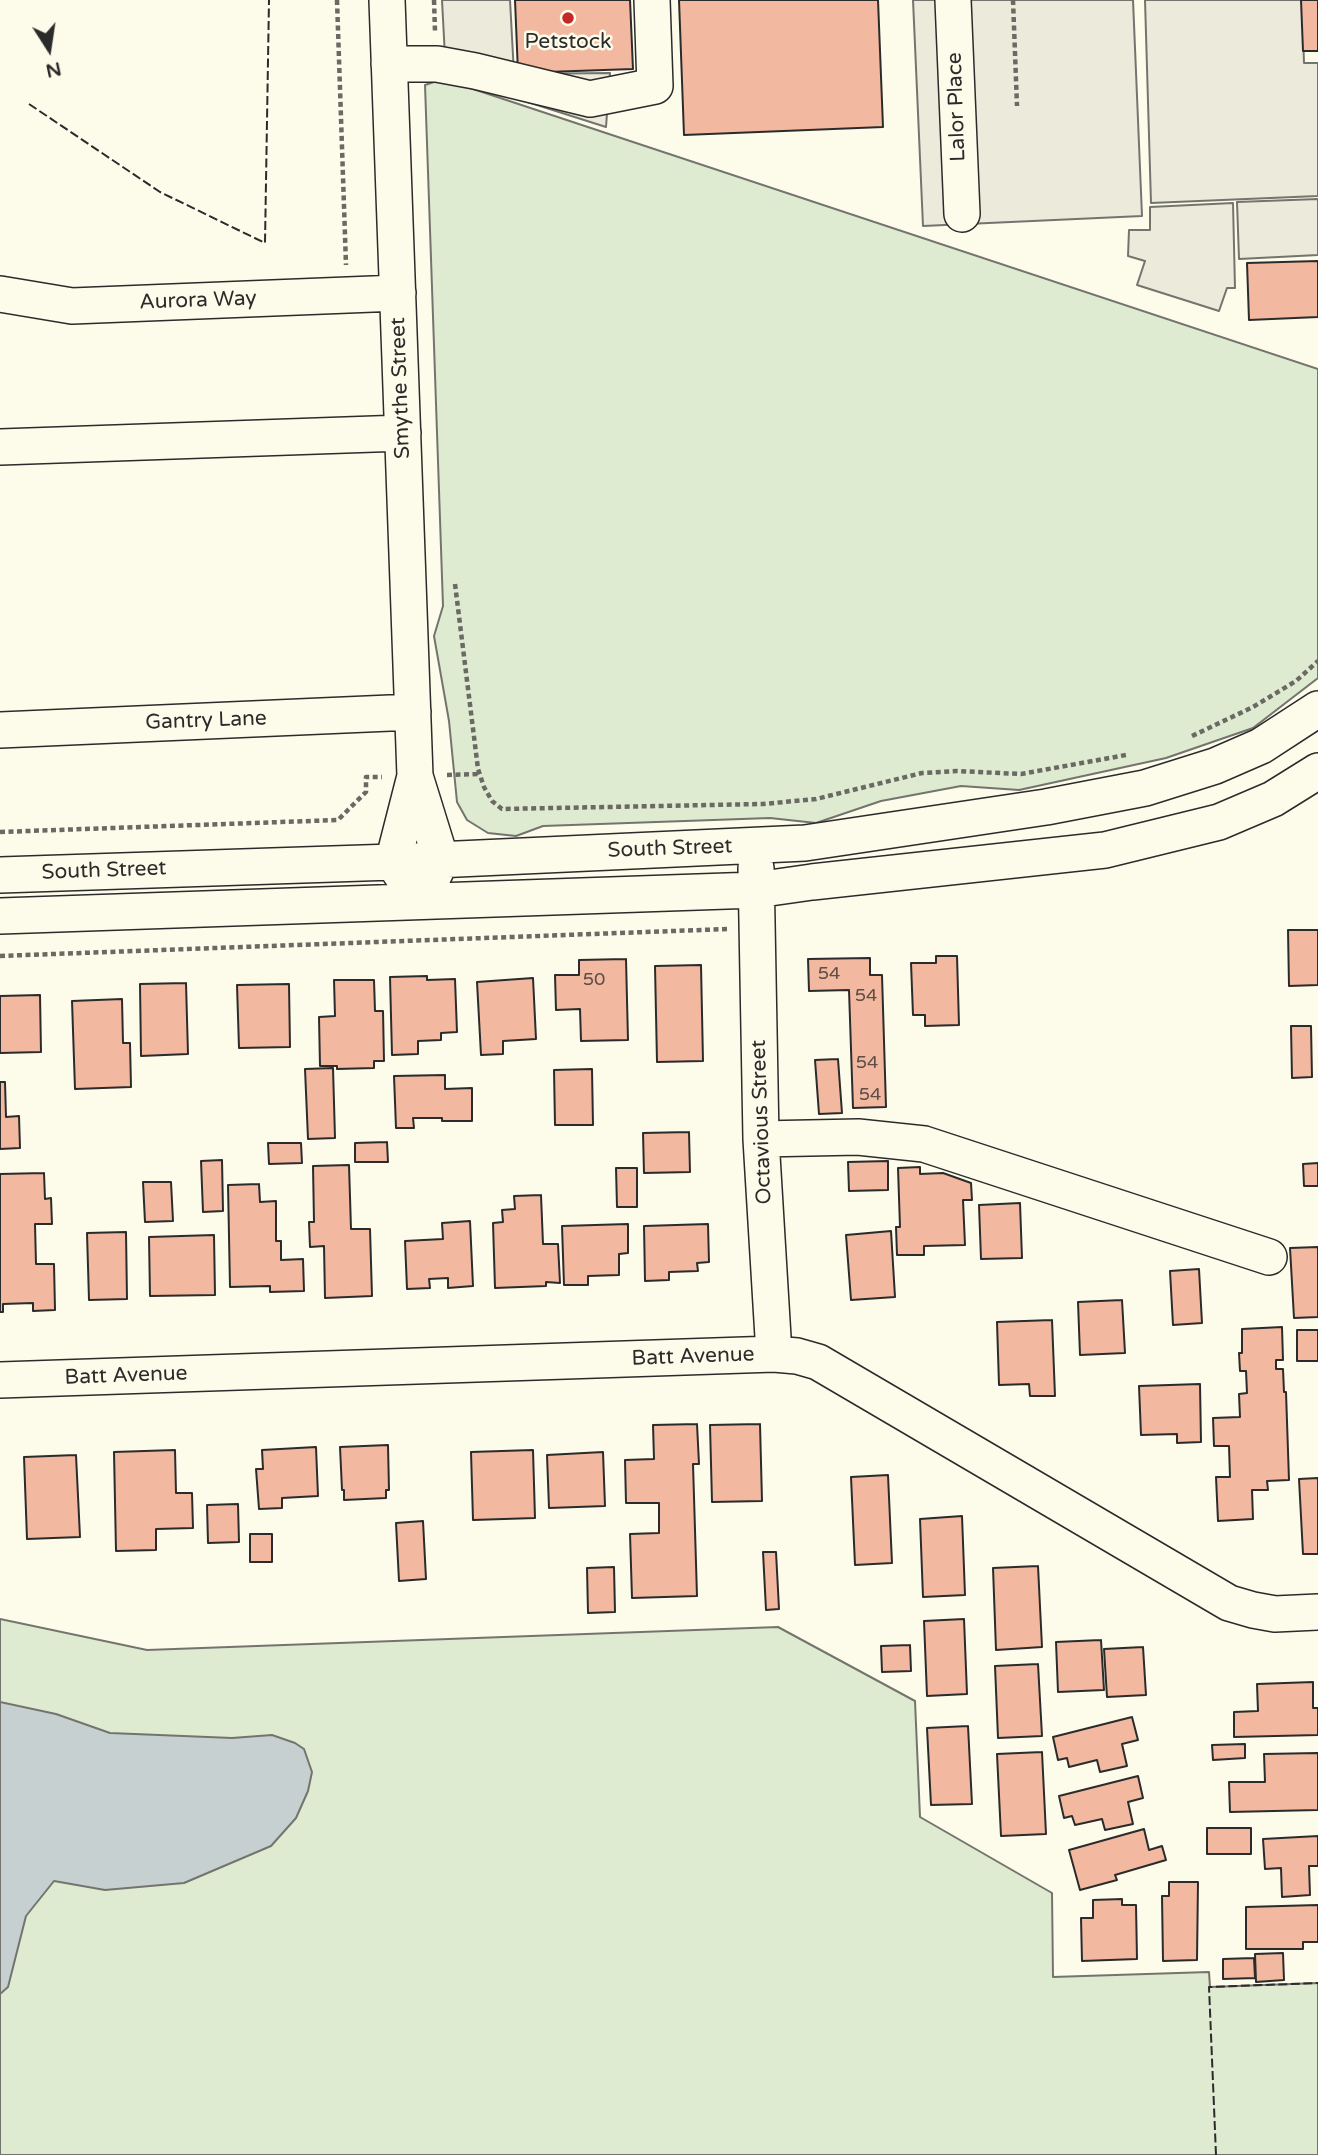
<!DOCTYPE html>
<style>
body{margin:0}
#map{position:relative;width:1318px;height:2155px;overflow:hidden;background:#fdfbea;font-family:"Varela Round",sans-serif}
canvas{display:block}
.north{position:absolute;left:14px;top:14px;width:70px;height:70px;-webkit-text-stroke:5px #fdfbea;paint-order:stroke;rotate:168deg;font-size:19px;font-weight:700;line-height:28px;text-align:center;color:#2b2b2b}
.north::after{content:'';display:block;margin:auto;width:24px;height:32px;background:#2b2b2b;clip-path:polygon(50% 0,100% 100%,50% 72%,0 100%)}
</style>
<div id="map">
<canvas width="1318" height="2155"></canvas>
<div class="north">N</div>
</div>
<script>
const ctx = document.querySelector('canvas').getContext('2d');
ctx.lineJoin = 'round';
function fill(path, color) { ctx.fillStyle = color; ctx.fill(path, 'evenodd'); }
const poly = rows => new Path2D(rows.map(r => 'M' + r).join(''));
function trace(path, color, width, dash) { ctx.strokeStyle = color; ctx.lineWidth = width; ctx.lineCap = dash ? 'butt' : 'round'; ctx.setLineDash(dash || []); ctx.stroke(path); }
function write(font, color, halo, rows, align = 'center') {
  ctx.font = font + ' "Varela Round",sans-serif'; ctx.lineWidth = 5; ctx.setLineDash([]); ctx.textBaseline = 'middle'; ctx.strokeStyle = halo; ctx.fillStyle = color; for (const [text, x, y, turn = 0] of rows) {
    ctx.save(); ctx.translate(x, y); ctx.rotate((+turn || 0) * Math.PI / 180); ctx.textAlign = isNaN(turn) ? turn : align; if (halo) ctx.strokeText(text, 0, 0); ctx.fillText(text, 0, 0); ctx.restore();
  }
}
const green = poly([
 [443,79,1318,369,1318,678,1253,728,1166,758,1019,790,961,786,881,801,816,823,770,818,543,826,516,836,488,833,467,820,457,802,449,721,434,636,443,606,425,85,443,79],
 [0,1619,147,1650,778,1627,915,1701,920,1817,1052,1893,1053,1977,1209,1972,1210,1987,1318,1983,1318,2155,0,2155,0,1619]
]);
fill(green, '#deebd1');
trace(green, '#74746e', 2);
const parking = poly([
 [442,0,510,0,514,74,610,73,606,127,446,76,442,0],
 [913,0,1133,0,1142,216,923,226,913,0],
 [1145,0,1302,0,1304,63,1318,63,1318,196,1151,203,1145,0],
 [1318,199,1318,255,1239,259,1237,202,1318,199],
 [1233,203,1235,288,1227,288,1219,311,1137,285,1145,261,1128,256,1129,230,1150,230,1150,207,1233,203]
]);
fill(parking, '#eceadb');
trace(parking, '#74746e', 2);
const water = poly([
 [0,1702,56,1714,110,1733,232,1738,272,1735,295,1743,304,1749,312,1772,308,1791,296,1818,271,1846,184,1883,105,1890,54,1881,26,1916,8,1987,0,1994,0,1702]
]);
fill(water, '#c7d0d0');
trace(water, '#74746e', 2);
const building = poly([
 [515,0,630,0,633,69,518,73,515,0],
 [679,0,878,0,883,127,684,135,679,0],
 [1301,0,1318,0,1318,51,1303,51,1301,0],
 [1318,261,1318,317,1249,320,1247,263,1318,261],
 [1288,930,1318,930,1318,985,1289,986,1288,930],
 [936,956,957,956,959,1025,925,1026,925,1015,913,1015,911,963,936,963,936,956],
 [870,958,870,975,882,975,886,1107,853,1108,849,990,809,991,808,959,870,958],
 [626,959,628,1040,581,1041,580,1009,556,1010,555,975,579,975,579,960,626,959],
 [701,965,703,1061,657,1062,655,966,701,965],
 [427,976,427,980,455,979,457,1032,441,1033,441,1040,418,1041,418,1054,392,1055,390,977,427,976],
 [533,978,536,1039,503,1041,503,1054,481,1055,477,982,533,978],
 [334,980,374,980,375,1011,383,1011,384,1061,374,1061,374,1068,337,1069,337,1066,320,1066,319,1017,335,1016,334,980],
 [186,983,188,1054,141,1056,140,984,186,983],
 [289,984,290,1047,239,1048,237,985,289,984],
 [40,995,41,1052,0,1053,0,996,40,995],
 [122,999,123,1043,130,1043,131,1087,75,1089,72,1001,122,999],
 [1291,1026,1311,1026,1312,1077,1292,1078,1291,1026],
 [838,1059,842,1113,819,1114,815,1060,838,1059],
 [333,1068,335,1138,308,1139,305,1069,333,1068],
 [592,1069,593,1125,555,1125,554,1070,592,1069],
 [445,1075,445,1089,472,1088,472,1121,442,1121,442,1118,413,1118,414,1128,396,1128,394,1076,445,1075],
 [0,1082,5,1082,6,1117,19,1116,20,1148,0,1149,0,1082],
 [689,1132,690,1172,644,1173,643,1133,689,1132],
 [387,1142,388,1162,355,1162,355,1143,387,1142],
 [268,1143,301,1143,302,1163,269,1164,268,1143],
 [222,1160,223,1211,203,1212,201,1161,222,1160],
 [888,1161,888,1190,849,1191,848,1162,888,1161],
 [1318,1163,1318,1186,1304,1186,1303,1164,1318,1163],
 [349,1165,351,1229,370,1229,372,1296,325,1298,324,1246,310,1247,309,1222,314,1222,313,1166,349,1165],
 [920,1167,920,1174,943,1173,971,1183,972,1200,963,1200,965,1245,924,1246,924,1255,897,1255,896,1227,900,1227,898,1168,920,1167],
 [616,1168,637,1168,637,1207,617,1207,616,1168],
 [44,1173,45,1199,51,1198,52,1224,35,1224,36,1264,54,1264,55,1310,33,1311,33,1303,3,1304,3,1312,0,1312,0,1174,44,1173],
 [143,1182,171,1182,173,1221,145,1222,143,1182],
 [259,1184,260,1202,276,1201,276,1241,281,1241,281,1260,303,1259,304,1291,270,1292,270,1286,230,1287,228,1185,259,1184],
 [541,1195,543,1244,558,1244,560,1283,546,1282,546,1286,495,1288,493,1223,503,1222,502,1210,515,1209,514,1196,541,1195],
 [1020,1203,1022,1258,981,1259,979,1205,1020,1203],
 [470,1221,473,1286,448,1288,448,1278,429,1279,430,1288,407,1289,405,1241,443,1239,442,1223,470,1221],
 [628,1224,628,1253,619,1254,619,1275,588,1276,588,1285,564,1285,562,1226,628,1224],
 [708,1224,709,1262,697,1263,698,1271,669,1272,669,1280,645,1281,644,1226,708,1224],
 [891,1231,895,1297,851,1300,846,1235,891,1231],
 [126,1232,127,1299,89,1300,87,1233,126,1232],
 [214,1235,215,1295,150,1296,149,1237,214,1235],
 [1318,1247,1318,1317,1294,1318,1290,1248,1318,1247],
 [1199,1269,1202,1323,1173,1325,1170,1271,1199,1269],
 [1122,1300,1125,1353,1080,1355,1078,1302,1122,1300],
 [1052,1320,1055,1396,1030,1396,1029,1384,999,1385,997,1322,1052,1320],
 [1282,1327,1283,1360,1276,1360,1276,1369,1283,1369,1284,1392,1286,1392,1289,1480,1267,1481,1268,1490,1252,1490,1253,1519,1218,1521,1216,1477,1230,1477,1229,1446,1214,1446,1213,1418,1240,1417,1239,1394,1247,1393,1246,1371,1240,1371,1239,1353,1242,1353,1242,1329,1282,1327],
 [1297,1330,1318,1330,1318,1361,1297,1361,1297,1330],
 [1200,1384,1201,1442,1177,1443,1177,1434,1141,1435,1139,1386,1200,1384],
 [697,1424,699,1464,693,1464,697,1596,632,1598,630,1534,659,1533,659,1503,626,1503,625,1460,654,1459,653,1425,697,1424],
 [760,1424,762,1501,712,1502,710,1425,760,1424],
 [388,1445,389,1490,386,1490,386,1498,344,1500,344,1490,342,1490,340,1447,388,1445],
 [316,1447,318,1496,282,1498,282,1508,259,1509,256,1469,263,1469,262,1450,316,1447],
 [175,1450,176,1493,192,1493,193,1528,156,1529,156,1550,116,1551,114,1452,175,1450],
 [533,1450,535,1518,473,1520,471,1452,533,1450],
 [603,1452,605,1506,549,1508,547,1455,603,1452],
 [76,1455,80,1537,27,1539,24,1457,76,1455],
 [888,1475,892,1563,855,1565,851,1477,888,1475],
 [1318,1478,1318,1554,1303,1554,1299,1479,1318,1478],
 [238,1504,239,1542,208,1543,207,1505,238,1504],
 [962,1516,965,1595,923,1597,920,1519,962,1516],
 [423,1521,426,1579,399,1581,396,1523,423,1521],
 [250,1534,272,1534,272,1562,250,1562,250,1534],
 [763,1552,776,1552,779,1609,766,1610,763,1552],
 [1038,1566,1042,1647,996,1650,993,1568,1038,1566],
 [614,1567,615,1612,588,1613,587,1568,614,1567],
 [964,1619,967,1694,927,1696,924,1621,964,1619],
 [1101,1640,1104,1690,1058,1692,1056,1642,1101,1640],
 [910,1645,911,1671,882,1672,881,1646,910,1645],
 [1143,1647,1146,1695,1107,1697,1104,1649,1143,1647],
 [1038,1664,1042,1736,998,1738,995,1666,1038,1664],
 [1313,1682,1313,1708,1318,1708,1318,1735,1234,1737,1234,1712,1258,1711,1257,1684,1313,1682],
 [1132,1717,1138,1740,1122,1744,1127,1766,1100,1772,1097,1760,1069,1767,1067,1758,1058,1760,1053,1737,1132,1717],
 [968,1726,972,1804,931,1805,927,1728,968,1726],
 [1245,1744,1245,1758,1213,1760,1212,1745,1245,1744],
 [1042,1752,1046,1834,1001,1836,997,1754,1042,1752],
 [1318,1753,1318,1810,1230,1812,1229,1782,1265,1782,1264,1754,1318,1753],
 [1138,1776,1143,1798,1128,1802,1133,1824,1105,1830,1102,1819,1075,1825,1072,1816,1064,1818,1059,1796,1138,1776],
 [1207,1828,1251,1828,1251,1854,1207,1854,1207,1828],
 [1144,1829,1149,1850,1162,1846,1166,1860,1115,1875,1117,1880,1080,1890,1069,1850,1144,1829],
 [1318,1836,1318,1866,1309,1866,1310,1895,1282,1897,1281,1868,1265,1869,1263,1839,1318,1836],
 [1169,1882,1198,1882,1197,1960,1163,1961,1162,1896,1169,1896,1169,1882],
 [1122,1899,1122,1905,1136,1905,1137,1959,1082,1961,1081,1918,1093,1918,1093,1900,1122,1899],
 [1318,1905,1318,1942,1303,1942,1303,1949,1246,1949,1246,1907,1318,1905],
 [1283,1953,1284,1980,1256,1982,1255,1954,1283,1953],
 [1254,1958,1255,1978,1223,1979,1223,1959,1254,1958]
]);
fill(building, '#f2b8a0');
trace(building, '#2b2b2b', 2);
const minor = poly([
 [387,0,415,776,441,860,432,879],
 [953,0,962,214],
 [389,64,437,64,475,71,590,99,655,86,652,0],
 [0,294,72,306,398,293],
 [0,447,403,433],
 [0,730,413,712],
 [756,868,761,1139,774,1354],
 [0,875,393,862,805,843,1046,807,1145,788,1215,766,1261,746,1318,709],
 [405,880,393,862,415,776],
 [0,916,756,890,812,882,1105,850,1219,822,1273,799,1318,771],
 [761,1139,858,1137,924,1144,1269,1257],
 [0,1380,774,1354,797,1356,818,1362,1229,1603,1253,1610,1275,1614,1318,1612]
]);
trace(minor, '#2b2b2b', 38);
trace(poly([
 [337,0,346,265],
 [434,0,435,31],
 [1013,0,1017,106],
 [455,584,478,769,484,787,492,801,502,809,763,804,816,799,922,773,957,771,1021,774,1126,755],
 [1192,736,1253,707,1296,681,1318,661],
 [447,775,480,774],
 [0,832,338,820,366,792,366,777,382,777],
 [0,956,727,929]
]), '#6a6964', 4.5, [5, 3.5]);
trace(minor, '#fdfbea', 35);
trace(poly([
 [29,104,160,192,265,243,269,0],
 [1216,2155,1209,1987,1318,1983]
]), '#2b2b2b', 2, [9, 3.5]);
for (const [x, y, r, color] of [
 [568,18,7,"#c62828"]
]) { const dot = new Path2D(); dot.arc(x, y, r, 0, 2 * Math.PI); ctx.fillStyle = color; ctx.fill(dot); trace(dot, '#fdfbea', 2.5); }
write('18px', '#5d4e48', null, [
 ["54",829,974],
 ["50",594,980],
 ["54",866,996],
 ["54",867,1063],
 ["54",870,1095]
]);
write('21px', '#2b2b2b', '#fdfbea', [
 ["Petstock",568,42]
]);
write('21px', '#2b2b2b', '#fdfbea', [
 ["Lalor Place",957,107,-92],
 ["Aurora Way",198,301,-2],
 ["Smythe Street",401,388,-92],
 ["Gantry Lane",206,721,-2],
 ["South Street",670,849,-2],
 ["South Street",104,871,-2],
 ["Octavious Street",762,1122,-92],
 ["Batt Avenue",693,1357,-2],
 ["Batt Avenue",126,1376,-2]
]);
</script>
